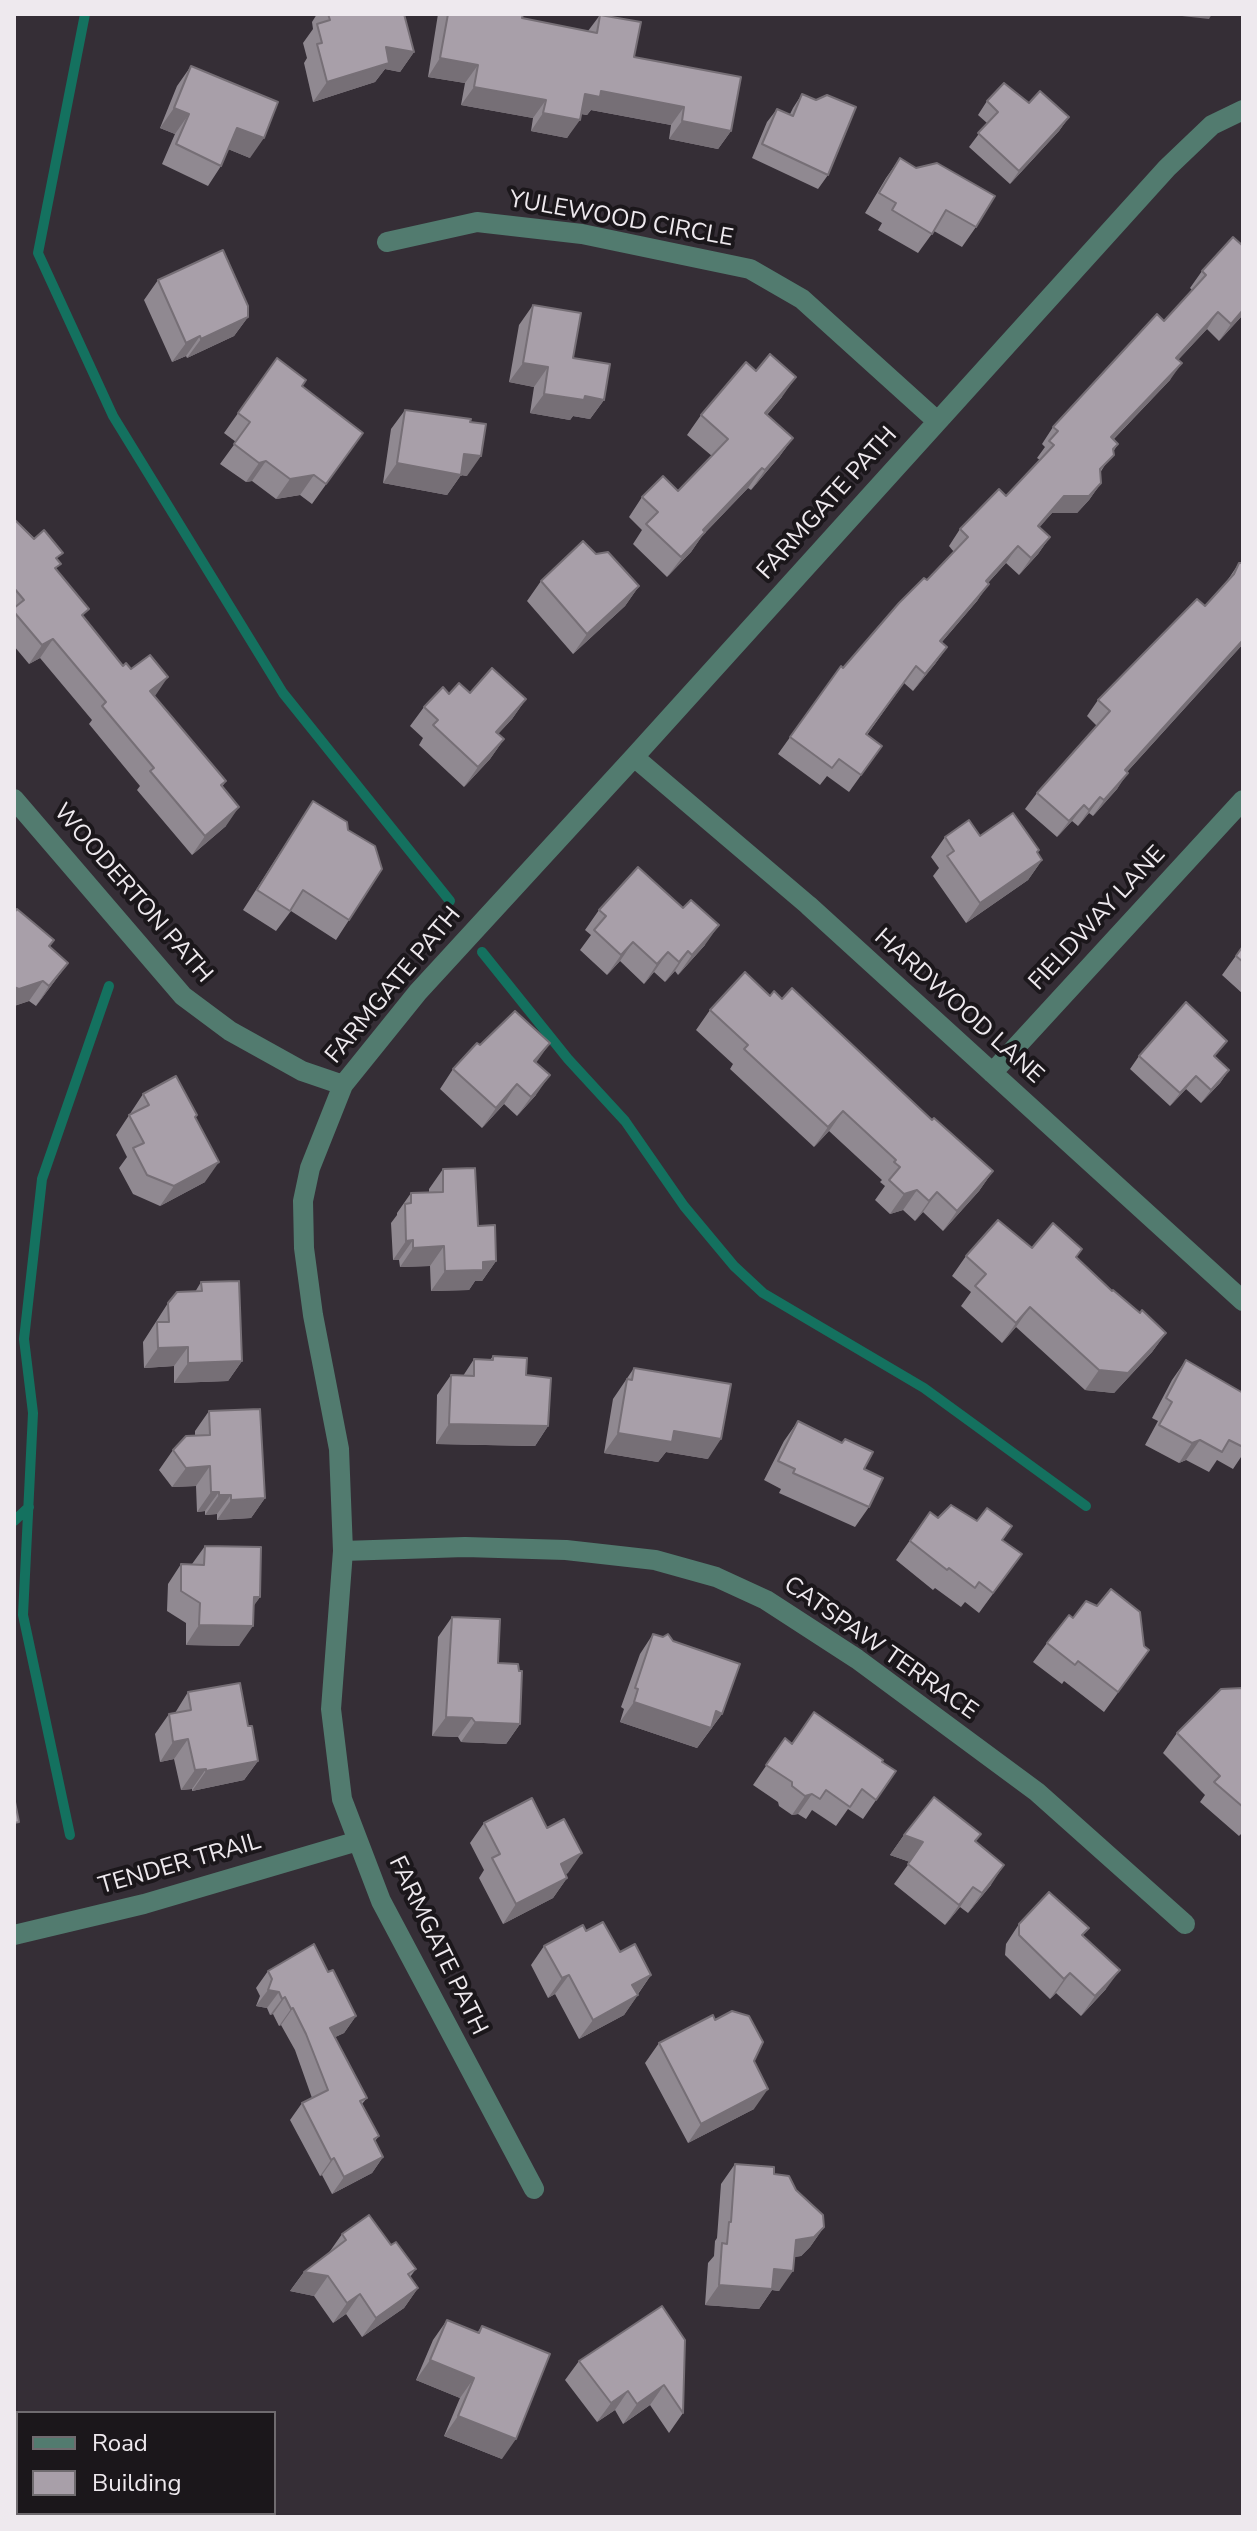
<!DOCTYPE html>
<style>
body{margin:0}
#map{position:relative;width:1257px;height:2531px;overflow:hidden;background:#352e36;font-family:"Nunito Sans",sans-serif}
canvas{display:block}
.frame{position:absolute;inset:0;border:16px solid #eee9ee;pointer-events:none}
.legend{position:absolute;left:16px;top:2411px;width:260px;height:104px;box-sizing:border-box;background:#1b171b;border:2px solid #6f6b6f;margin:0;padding:10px 14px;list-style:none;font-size:24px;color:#eee9ee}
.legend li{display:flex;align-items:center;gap:16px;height:40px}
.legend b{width:40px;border:2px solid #6f6b6f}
</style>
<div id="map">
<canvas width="1257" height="2531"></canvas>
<div class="frame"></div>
<ul class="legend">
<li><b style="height:10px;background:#527b6f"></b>Road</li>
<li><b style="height:22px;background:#a89fa9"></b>Building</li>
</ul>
</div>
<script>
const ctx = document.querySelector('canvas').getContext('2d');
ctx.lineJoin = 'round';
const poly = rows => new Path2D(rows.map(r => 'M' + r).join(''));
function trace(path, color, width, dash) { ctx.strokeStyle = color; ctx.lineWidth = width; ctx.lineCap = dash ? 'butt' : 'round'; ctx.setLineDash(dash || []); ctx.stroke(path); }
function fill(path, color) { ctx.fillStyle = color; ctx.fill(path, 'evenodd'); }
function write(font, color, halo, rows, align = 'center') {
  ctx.font = font + ' "Nunito Sans",sans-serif'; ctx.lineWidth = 8; ctx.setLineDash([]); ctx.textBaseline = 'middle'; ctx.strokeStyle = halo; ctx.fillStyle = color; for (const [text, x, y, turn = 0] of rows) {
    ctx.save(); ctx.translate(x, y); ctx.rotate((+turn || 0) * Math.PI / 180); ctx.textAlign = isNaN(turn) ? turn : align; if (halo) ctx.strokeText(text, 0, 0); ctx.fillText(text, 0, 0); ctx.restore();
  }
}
trace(poly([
 [85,14,38,253,113,416,283,693,450,901],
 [482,952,568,1059,625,1121,684,1206,734,1266,763,1293,924,1388,1086,1506],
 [14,1521,29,1507],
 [70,1835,23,1615,33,1413,24,1339,42,1179,109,986]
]), '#14715f', 10);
trace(poly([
 [387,242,477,222,582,234,750,269,802,299,937,421],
 [634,757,808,905,1243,1301],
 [14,799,183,996,230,1031,302,1071,343,1085],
 [992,1073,1243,800],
 [343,1551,465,1547,566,1550,655,1560,716,1577,766,1600,857,1659,1037,1792,1185,1924],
 [14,1935,144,1904,358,1841],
 [534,2189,381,1901,342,1799,331,1709,343,1551,339,1449,313,1315,304,1248,303,1201,310,1168,343,1085,418,992,634,757,1167,168,1212,125,1243,110]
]), '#527b6f', 20);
fill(poly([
 [317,14,404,14,414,52,400,72,385,69,375,82,313,102,304,63,307,58,303,43,313,29,312,22],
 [438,14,523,14,522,18,588,31,600,15,634,57,731,131,718,149,669,139,671,125,591,110,587,115,581,114,567,138,531,131,533,118,461,105,465,83,428,77],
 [191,66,250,158,228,149,221,166,208,186,162,164,175,134,160,128,177,86],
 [802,94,828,175,818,189,752,158,767,122,777,109,790,114,793,108],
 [987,101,1069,117,1059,131,1010,184,969,147,987,123,978,115],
 [900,158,976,227,962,247,934,231,918,253,878,230,882,223,865,213,886,178],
 [1202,271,1241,317,1219,341,1207,329,1178,360,1170,380,1114,439,1118,444,1100,473,1101,483,1089,500,1077,513,1052,513,1039,527,1050,537,1038,554,1019,575,1006,563,988,583,977,601,942,642,947,647,935,664,913,691,904,683,867,735,882,746,849,792,827,776,820,785,778,754,841,666,843,668,954,552,949,546,960,529,1006,496,1040,460,1037,458,1045,447,1042,444,1053,427,1164,321,1192,290,1190,288],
 [158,280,248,317,234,336,187,358,186,356,172,362,144,300],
 [533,305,604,400,590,419,573,416,570,420,530,413,534,387,509,382,519,325],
 [277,358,302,386,363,433,312,504,300,495,276,499,252,481,246,482,220,464,236,442,224,433],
 [782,397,767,415,793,438,779,457,751,490,748,488,702,536,691,552,667,577,633,544,642,530,629,517,642,497,678,491,712,456,687,435,701,415],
 [405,410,467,476,461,475,447,495,383,483,391,429],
 [14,519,58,560,56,570,83,617,123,666,154,696,226,781,222,787,226,826,192,855,137,790,140,786,89,724,92,720,40,658,29,664,14,646],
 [596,554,639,586,625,606,573,654,527,601,541,581],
 [1239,563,1243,563,1243,644,1127,772,1117,789,1093,816,1089,813,1078,826,1072,821,1057,837,1025,809,1037,793,1097,726,1087,716,1098,700,1205,606,1227,581],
 [470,693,526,699,512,719,498,734,504,739,490,759,464,787,419,745,423,738,410,726,424,707,449,694],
 [313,801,348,830,349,920,336,940,291,911,276,931,243,910],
 [980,836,1039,850,1037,853,1042,860,1028,880,966,923,933,876,939,868,931,857,945,837],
 [599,910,705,945,678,975,675,971,665,982,654,972,644,984,620,961,607,975,580,950,591,935,585,930],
 [14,913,68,963,36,1006,29,1001,14,1006],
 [1243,946,1243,994,1222,975],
 [770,996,932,1120,993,1171,979,1191,943,1231,923,1212,915,1221,903,1210,890,1214,875,1200,885,1186,880,1182,882,1180,829,1131,814,1147,730,1069,733,1064,696,1030,710,1010],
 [480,1045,536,1063,536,1095,517,1116,504,1104,482,1128,440,1089,453,1069],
 [1139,1056,1216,1057,1229,1070,1220,1083,1201,1103,1186,1089,1170,1106,1130,1069],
 [143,1094,195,1118,205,1182,160,1206,133,1194,119,1168,127,1157,116,1135],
 [443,1169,478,1226,496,1261,482,1281,475,1281,469,1290,431,1291,430,1266,400,1267,399,1260,393,1260,391,1223,397,1215,397,1213,411,1193,429,1192,429,1189],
 [1032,1248,1082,1249,1076,1257,1112,1291,1166,1333,1152,1352,1114,1393,1085,1390,1016,1327,1002,1343,961,1306,971,1292,952,1276,966,1256],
 [201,1282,242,1361,228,1381,174,1383,174,1366,144,1368,143,1342,168,1303,195,1292],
 [493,1356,526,1375,548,1426,535,1446,436,1444,437,1395,451,1375,463,1376,474,1359,490,1360],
 [1186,1360,1243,1393,1243,1454,1233,1469,1217,1460,1209,1472,1186,1460,1179,1463,1145,1445,1158,1421,1152,1418,1172,1380],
 [634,1368,708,1459,666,1452,658,1462,604,1453,613,1399],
 [209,1411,265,1498,251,1518,217,1520,217,1514,205,1515,205,1511,197,1512,196,1486,172,1487,159,1470,173,1450,195,1436,195,1431],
 [798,1421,842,1443,845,1439,864,1469,869,1507,855,1527,779,1493,781,1489,764,1480,784,1441],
 [930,1512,938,1518,1002,1540,1022,1554,979,1613,965,1602,961,1607,935,1588,933,1590,896,1560],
 [205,1546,260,1597,253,1606,239,1646,186,1645,186,1623,167,1611,168,1584,181,1564,192,1564],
 [452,1617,498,1663,520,1724,506,1744,461,1742,458,1737,432,1736,438,1637],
 [1073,1618,1144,1646,1149,1650,1104,1712,1064,1681,1062,1684,1033,1662,1047,1643],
 [653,1634,722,1714,697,1748,620,1722,624,1709,621,1707,640,1654],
 [1243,1688,1243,1832,1239,1836,1200,1802,1205,1795,1163,1753,1177,1733],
 [188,1692,248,1726,258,1761,244,1780,192,1791,192,1789,181,1790,174,1759,160,1762,155,1734,169,1714,175,1713],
 [785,1738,792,1743,882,1762,896,1771,863,1819,848,1809,836,1826,812,1810,806,1819,798,1814,792,1815,779,1806,778,1802,753,1785],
 [484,1823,568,1873,565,1874,567,1878,553,1898,503,1924,479,1878,484,1870,470,1843],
 [904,1835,976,1842,991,1885,968,1913,960,1907,945,1925,894,1884,910,1862,890,1855],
 [1019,1924,1083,1936,1106,1989,1081,2016,1056,1993,1050,1999,1005,1955,1006,1944],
 [586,1931,620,1952,651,1975,624,2015,579,2039,555,1994,548,1998,531,1965,544,1946],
 [268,1971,328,1972,356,2016,344,2033,335,2037,367,2098,362,2104,379,2136,375,2141,383,2157,372,2173,332,2194,322,2175,320,2176,290,2120,302,2103,312,2098,295,2050,281,2025,279,2026,273,2014,270,2015,267,2008,256,2006,260,1996,256,1988],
 [715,2020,754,2061,754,2109,688,2143,645,2063,659,2043],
 [735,2164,774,2174,796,2190,824,2227,810,2247,801,2256,794,2257,779,2291,772,2290,759,2309,705,2305,708,2263,714,2256,715,2241,717,2238,721,2184],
 [342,2234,391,2245,416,2269,410,2277,418,2288,404,2308,362,2337,346,2314,333,2323,314,2296,290,2291,304,2272,328,2254],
 [662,2306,683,2413,669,2433,650,2405,623,2424,615,2410,597,2422,565,2380,579,2361],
 [447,2320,477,2333,482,2326,502,2459,444,2436,460,2398,416,2380,433,2340]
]), '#908991');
fill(poly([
 [1174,14,1212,14,1209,19,1173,15],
 [386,47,414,52,400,72,385,69,375,82,313,102,327,82],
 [440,58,478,65,465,83,428,77],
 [474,87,546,100,533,118,461,105],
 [601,91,684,107,671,125,591,110,587,115,572,112,585,94],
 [174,108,189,114,175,134,160,128],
 [543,113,580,120,567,138,531,131],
 [1069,117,1059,131,1010,184,1019,171],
 [682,121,731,131,718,149,669,139],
 [237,128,264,138,250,158,223,147],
 [1243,310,1243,317,1241,317,1219,341,1231,324],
 [1218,312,1207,329,1164,375,1176,358],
 [248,317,234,336,187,358,201,339],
 [200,336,186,356,172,362,186,343],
 [523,363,548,367,534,387,509,382],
 [1182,363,1170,380,1099,454,1111,437],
 [796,377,782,397,751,433,765,413],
 [544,394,585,396,604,400,590,419,573,416,570,420,530,413],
 [793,438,779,457,751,490,765,470],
 [464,454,481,456,467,476,461,475,447,495,383,483,397,463],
 [266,461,252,481,246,482,259,463],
 [762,468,748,488,702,536,691,552,667,577,703,530],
 [314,475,300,495,276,499,290,479],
 [1101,483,1089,500,1077,513,1052,513,1026,543,1038,526,1064,496],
 [1050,537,1038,554,1019,575,1031,558],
 [1018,546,1006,563,974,598,986,581],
 [989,584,977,601,928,658,940,641],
 [639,586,625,606,573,654,587,634],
 [53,639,40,658,29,664,42,645],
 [1243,640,1243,644,1114,786,1125,770],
 [947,647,935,664,913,691,925,674],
 [168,677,155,696,150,691],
 [526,699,512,719,482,751,496,732],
 [504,739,490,759,464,787,478,767],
 [1128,773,1117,789,1093,816,1104,800],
 [1100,797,1089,813,1078,826,1089,810],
 [1084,805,1072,821,1057,837,1069,821],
 [239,807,226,826,192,855,205,836],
 [1042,860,1028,880,966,923,980,903],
 [719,925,705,945,678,975,692,955],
 [633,942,620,961,607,975,621,955],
 [688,951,675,971,665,982,679,962],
 [668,952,654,972,644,984,657,964],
 [68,963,54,982,36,1006,49,986],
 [43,981,29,1001,14,1006,14,987],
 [550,1043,536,1063,534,1061],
 [1229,1070,1220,1083,1201,1103,1211,1090],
 [550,1075,536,1095,517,1116,531,1097],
 [1196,1076,1186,1089,1170,1106,1180,1093],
 [517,1084,504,1104,482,1128,496,1108],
 [843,1111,829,1131,814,1147,828,1127],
 [219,1162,205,1182,160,1206,174,1186],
 [993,1171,979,1191,943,1231,957,1211],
 [917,1190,903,1210,890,1214,904,1194],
 [937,1192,923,1212,915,1221,929,1201],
 [413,1240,399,1260,393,1260,406,1241],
 [444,1246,430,1266,400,1267,413,1248],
 [496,1261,482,1281,475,1281,469,1290,431,1291,445,1271,483,1262],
 [1030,1307,1016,1327,1002,1343,1016,1323],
 [1166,1333,1152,1352,1114,1393,1085,1390,1099,1370],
 [188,1347,174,1366,144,1368,158,1348],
 [242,1361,228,1381,174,1383,188,1363],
 [449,1424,548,1426,535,1446,436,1444],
 [674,1431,721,1439,708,1459,666,1452,658,1462,604,1453,618,1433],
 [1200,1440,1186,1460,1179,1463,1192,1443],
 [210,1466,196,1486,172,1487,186,1468],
 [211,1492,219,1492,205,1511,197,1512],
 [219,1495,231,1495,217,1514,205,1515],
 [265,1498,251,1518,217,1520,231,1500],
 [254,1597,260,1597,246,1617],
 [199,1625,253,1626,239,1646,186,1645],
 [634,1702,716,1711,722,1714,697,1748,620,1722],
 [446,1717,472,1718,458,1737,432,1736],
 [475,1722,520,1724,506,1744,461,1742],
 [188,1739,174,1759,160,1762,173,1742],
 [258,1761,244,1780,192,1791,206,1771],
 [206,1769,192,1789,181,1790,195,1770],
 [812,1794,798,1814,792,1815,805,1796],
 [904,1835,923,1842,910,1862,890,1855],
 [582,1853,568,1873,547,1884,561,1864],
 [1004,1865,991,1885,968,1913,982,1893],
 [567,1878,553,1898,503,1924,516,1904],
 [973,1887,960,1907,945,1925,959,1905],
 [1120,1970,1106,1989,1081,2016,1095,1996],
 [1070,1973,1056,1993,1050,1999,1064,1979],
 [569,1975,555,1994,548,1998,562,1978],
 [651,1975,637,1995,632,1985],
 [268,1990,279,1992,267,2008,256,2006],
 [638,1995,624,2015,579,2039,593,2020],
 [285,1997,273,2014,270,2015,282,1999],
 [293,2008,281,2025,279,2026,291,2009],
 [356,2016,344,2033,319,2045,330,2028],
 [768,2089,754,2109,688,2143,701,2124],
 [383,2157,372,2173,332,2194,344,2177],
 [334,2158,322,2175,320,2176,331,2160],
 [824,2227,810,2247,801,2256,782,2259,796,2240],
 [774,2269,793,2271,779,2291,772,2290,759,2309,705,2305,719,2285],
 [304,2272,328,2276,314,2296,290,2291],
 [418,2288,404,2308,362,2337,376,2318],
 [360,2294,346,2314,333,2323,347,2303],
 [430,2360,474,2378,460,2398,416,2380],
 [664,2385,650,2405,623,2424,637,2404],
 [628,2391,615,2410,597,2422,611,2403],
 [458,2416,516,2439,502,2459,444,2436]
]), '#766f76');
const building = poly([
 [328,14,404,14,414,52,386,47,389,63,327,82,317,44,322,43,317,24,330,20,328,14],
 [448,14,523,14,522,18,597,33,600,15,641,22,634,57,741,77,731,131,682,121,684,107,601,91,600,97,585,94,580,120,543,113,546,100,474,87,478,65,440,58,448,14],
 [191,66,278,102,264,138,237,128,221,166,176,144,189,114,174,108,191,66],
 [1004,83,1029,103,1040,91,1069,117,1019,171,978,133,998,112,987,101,1004,83],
 [802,94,816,100,827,95,856,107,828,175,762,144,777,109,793,116,802,94],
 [900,158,916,168,937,163,995,196,976,227,946,210,932,234,892,210,896,203,879,193,900,158],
 [1233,237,1243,246,1243,310,1231,324,1218,312,1176,358,1182,363,1111,437,1118,444,1113,449,1114,455,1100,469,1101,483,1089,496,1064,496,1038,526,1050,537,1031,558,1018,546,986,581,989,584,940,641,947,647,925,674,916,666,866,734,882,746,861,775,839,759,832,768,790,737,841,666,843,668,899,603,924,578,927,580,968,537,960,529,999,489,1006,496,1054,445,1049,441,1058,431,1053,427,1157,314,1164,321,1206,275,1202,271,1233,237],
 [223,250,248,306,248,317,201,339,200,336,186,343,158,280,223,250],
 [533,305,581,313,573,358,610,364,604,400,585,396,584,400,544,394,548,367,523,363,533,305],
 [770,354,796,377,765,413,793,438,765,470,762,468,703,530,705,532,681,557,646,524,658,512,642,497,663,476,678,491,728,439,701,415,746,362,756,371,770,354],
 [277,358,306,380,302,386,363,433,326,484,314,475,290,479,266,461,259,463,234,444,250,422,238,413,277,358],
 [405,410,471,419,470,422,486,424,481,456,464,454,461,475,397,463,405,410],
 [14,519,34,539,44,530,63,553,56,558,61,564,55,568,89,609,82,615,123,666,126,663,131,669,150,655,168,677,150,691,226,781,221,785,239,807,205,836,150,771,154,768,102,706,106,702,53,639,42,645,14,612,14,608,24,600,14,588,14,519],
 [583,541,596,554,608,552,639,586,587,634,541,581,583,541],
 [1239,563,1243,563,1243,640,1125,770,1128,773,1104,800,1100,797,1089,810,1084,805,1069,821,1037,793,1110,711,1098,700,1197,599,1205,606,1234,574,1239,563],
 [492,668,526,699,496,732,504,739,478,767,433,725,438,720,424,707,443,687,449,694,459,683,470,693,492,668],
 [313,801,347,822,348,830,375,846,382,869,349,920,303,890,290,911,257,890,313,801],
 [1013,813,1039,850,1037,852,1042,860,980,903,947,856,954,851,945,837,969,820,980,836,1013,813],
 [638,867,683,908,691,900,719,925,692,955,688,951,679,962,668,952,657,964,633,942,621,955,594,930,606,916,599,910,638,867],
 [17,909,54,940,49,946,68,963,49,986,43,981,19,989,14,987,14,913,17,909],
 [1243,946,1243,962,1236,956,1243,946],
 [745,972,770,996,774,991,782,999,792,988,932,1120,934,1118,993,1171,957,1211,937,1192,929,1201,917,1190,904,1194,889,1180,900,1167,894,1162,896,1160,843,1111,828,1127,744,1049,748,1045,710,1010,745,972],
 [1186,1002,1227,1041,1214,1056,1229,1070,1211,1090,1196,1076,1180,1093,1139,1056,1186,1002],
 [515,1011,550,1043,534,1061,550,1075,531,1097,517,1084,496,1108,453,1069,477,1043,480,1045,515,1011],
 [176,1076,197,1115,195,1117,219,1162,174,1186,147,1175,133,1148,144,1143,129,1115,149,1105,143,1094,176,1076],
 [475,1168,478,1226,495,1225,496,1261,483,1262,483,1270,445,1271,444,1246,413,1248,413,1240,406,1241,405,1204,411,1203,411,1193,443,1192,443,1169,475,1168],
 [998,1220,1032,1248,1053,1223,1082,1249,1076,1257,1112,1291,1113,1290,1140,1313,1142,1310,1166,1333,1128,1373,1099,1370,1030,1307,1016,1323,975,1286,986,1274,966,1256,998,1220],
 [239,1281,242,1361,188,1363,188,1347,158,1348,157,1322,169,1322,168,1303,177,1292,202,1291,201,1282,239,1281],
 [493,1356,527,1358,526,1375,551,1378,548,1426,449,1424,451,1375,474,1376,474,1359,493,1360,493,1356],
 [1186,1360,1243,1393,1243,1447,1229,1440,1222,1452,1200,1440,1192,1443,1159,1425,1172,1402,1166,1398,1186,1360],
 [634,1368,731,1384,721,1439,674,1431,672,1442,618,1433,627,1379,632,1380,634,1368],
 [260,1409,265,1498,231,1500,231,1495,219,1495,219,1492,211,1492,210,1466,186,1468,173,1450,186,1436,210,1435,209,1411,260,1409],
 [798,1421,842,1443,845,1439,873,1452,864,1469,883,1478,869,1507,793,1473,795,1469,778,1461,798,1421],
 [951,1505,977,1521,987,1508,1012,1526,1002,1540,1022,1554,993,1593,979,1582,975,1588,949,1568,947,1570,910,1541,930,1512,938,1518,951,1505],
 [205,1546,261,1547,260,1597,254,1597,253,1626,199,1625,200,1603,181,1591,181,1564,204,1565,205,1546],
 [1111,1589,1140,1612,1144,1646,1149,1650,1118,1692,1078,1661,1075,1665,1047,1643,1069,1615,1073,1618,1086,1601,1097,1606,1111,1589],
 [452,1617,500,1619,498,1663,518,1664,519,1671,522,1671,520,1724,475,1722,472,1718,446,1717,452,1617],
 [653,1634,663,1637,668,1634,673,1641,740,1664,722,1714,716,1711,711,1728,634,1702,638,1689,635,1688,653,1634],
 [240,1683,248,1726,252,1726,258,1761,206,1771,206,1769,195,1770,188,1739,173,1742,169,1714,191,1710,188,1692,240,1683],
 [1243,1688,1243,1807,1214,1782,1220,1776,1177,1733,1221,1689,1243,1688],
 [814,1712,883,1760,882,1762,896,1771,876,1800,862,1789,850,1807,826,1790,820,1799,812,1794,805,1796,792,1786,792,1782,766,1765,785,1738,792,1744,814,1712],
 [14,1797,19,1822,14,1823,14,1797],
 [934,1797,981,1834,975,1841,1004,1865,982,1893,973,1887,959,1905,908,1864,923,1842,904,1835,934,1797],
 [532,1798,547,1828,564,1819,582,1853,561,1864,567,1878,516,1904,492,1858,500,1854,484,1823,532,1798],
 [1049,1892,1089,1928,1082,1935,1120,1970,1095,1996,1070,1973,1064,1979,1019,1935,1019,1924,1049,1892],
 [603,1922,620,1952,635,1944,651,1975,632,1985,638,1995,593,2020,569,1975,562,1978,544,1946,583,1925,586,1931,603,1922],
 [314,1944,328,1972,333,1970,356,2016,330,2028,367,2098,360,2101,379,2136,374,2139,383,2157,344,2177,334,2158,331,2160,302,2103,328,2090,306,2034,293,2008,291,2009,285,1997,282,1999,279,1992,268,1990,272,1979,268,1971,314,1944],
 [732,2011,749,2016,763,2042,754,2061,768,2089,701,2124,659,2043,713,2015,715,2020,732,2011],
 [735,2164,774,2167,774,2174,789,2176,796,2190,823,2215,824,2227,814,2237,796,2240,793,2271,774,2269,772,2289,719,2285,722,2243,727,2244,729,2222,731,2222,735,2164],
 [369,2215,391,2245,396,2242,416,2269,408,2274,418,2288,376,2318,360,2294,347,2303,328,2276,304,2272,346,2240,342,2234,369,2215],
 [662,2306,685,2340,683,2413,664,2385,637,2404,628,2391,611,2403,579,2361,662,2306],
 [447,2320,479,2333,482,2326,550,2354,516,2439,458,2416,474,2378,430,2360,447,2320]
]);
fill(building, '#a89fa9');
trace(building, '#766f76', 2);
write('24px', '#eee9ee', '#1b171b', [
 ["YULEWOOD CIRCLE",621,220,10],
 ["FARMGATE PATH",828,504,-48],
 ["WOODERTON PATH",132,894,49],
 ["FIELDWAY LANE",1098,919,-47],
 ["FARMGATE PATH",394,986,-50],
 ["HARDWOOD LANE",958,1007,42],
 ["CATSPAW TERRACE",880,1649,35],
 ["TENDER TRAIL",180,1865,-16],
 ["FARMGATE PATH",437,1946,64]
]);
</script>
